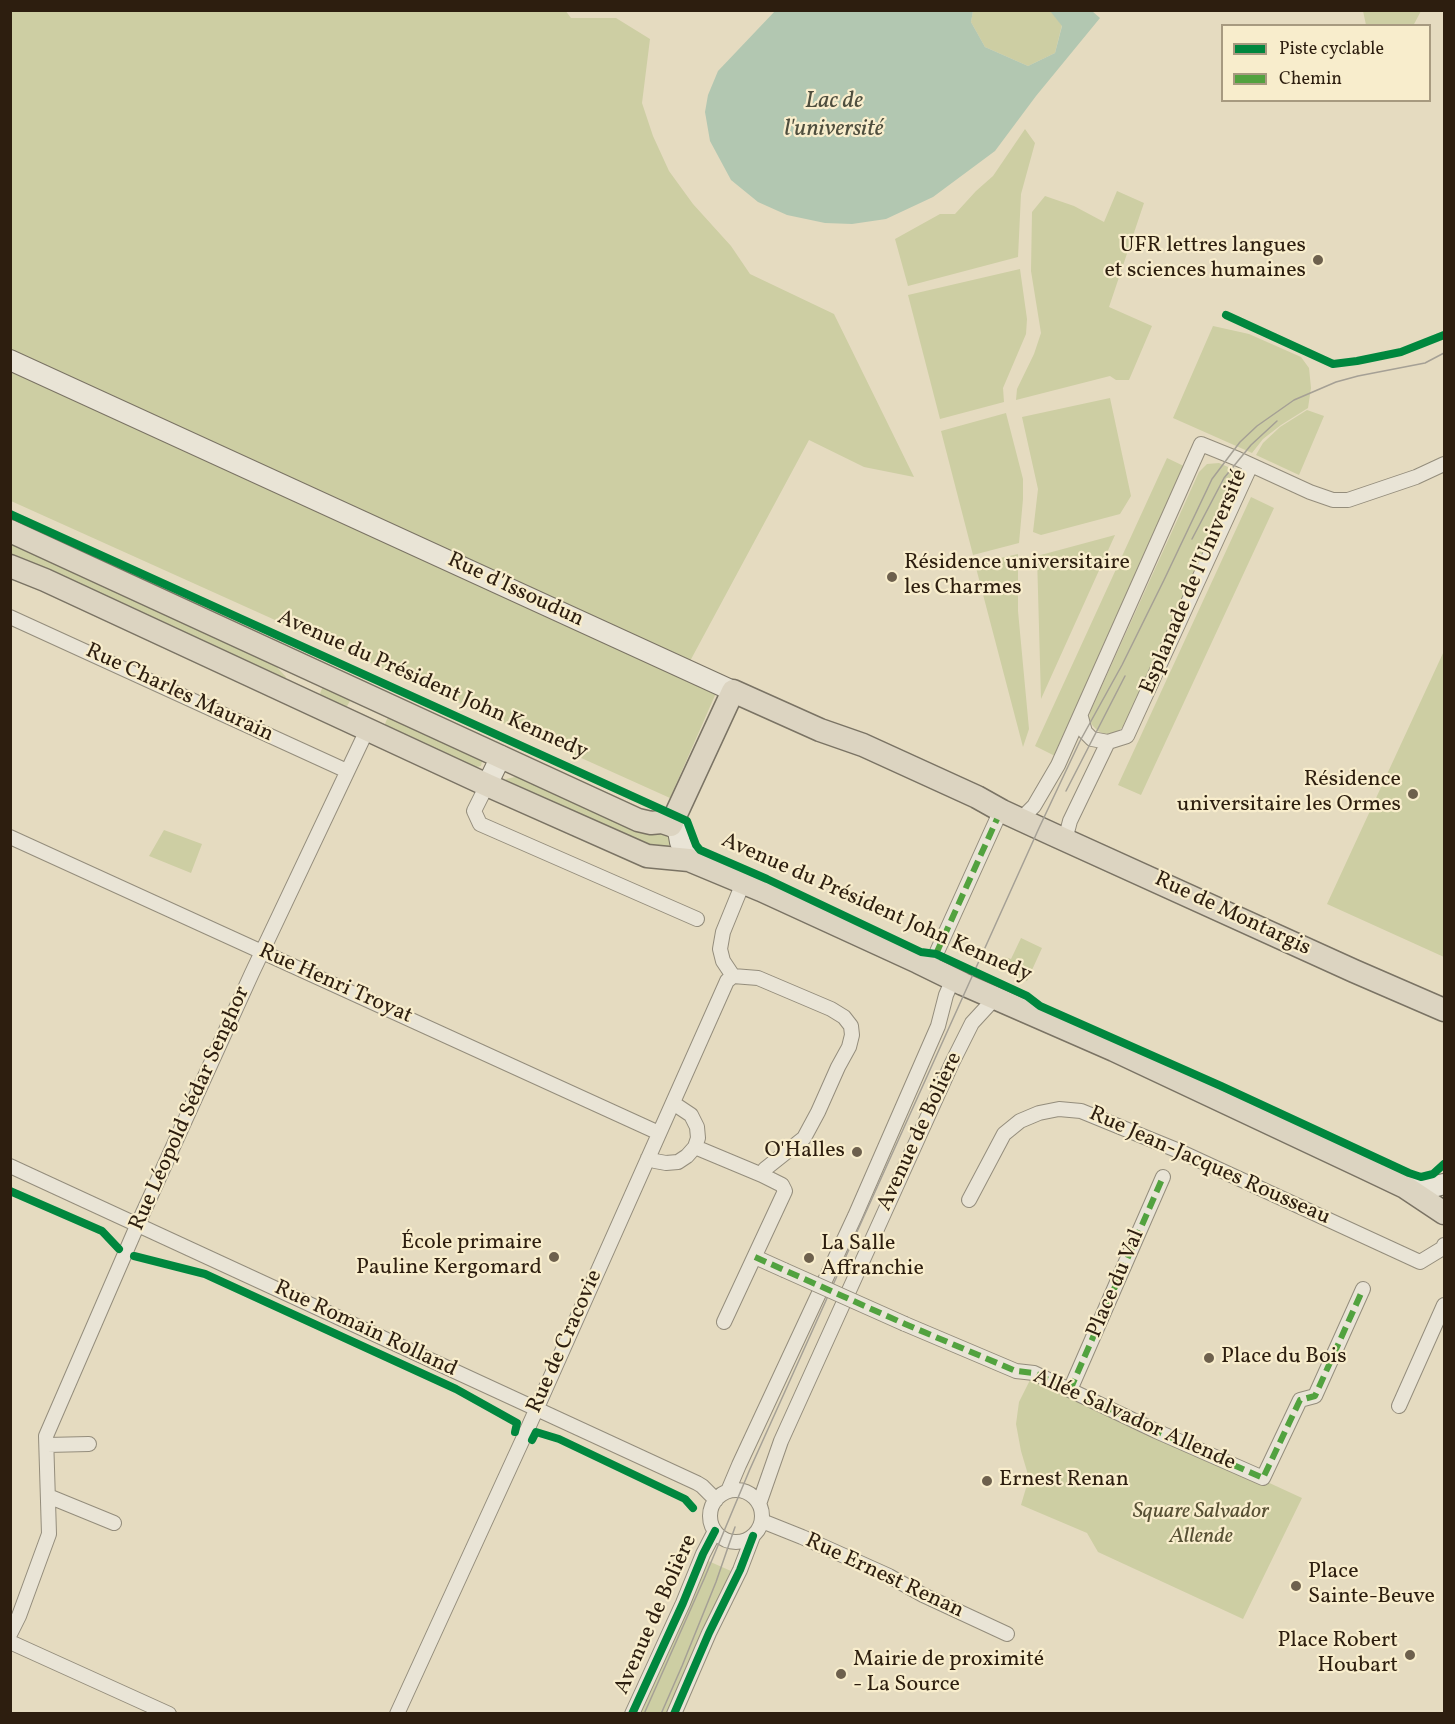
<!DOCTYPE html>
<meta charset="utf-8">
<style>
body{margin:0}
#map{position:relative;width:1455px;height:1724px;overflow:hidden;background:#e5dbc0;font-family:Vollkorn,serif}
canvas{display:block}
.frame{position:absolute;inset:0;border:12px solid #2d1e0f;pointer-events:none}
.legend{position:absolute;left:1221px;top:24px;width:210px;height:78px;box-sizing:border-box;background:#f8edcc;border:2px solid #a79a80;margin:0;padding:8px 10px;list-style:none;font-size:18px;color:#2d1e0f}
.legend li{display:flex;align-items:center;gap:12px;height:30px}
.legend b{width:30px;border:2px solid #a79a80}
</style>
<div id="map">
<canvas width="1455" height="1724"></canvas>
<div class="frame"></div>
<ul class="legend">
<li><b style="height:8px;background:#00873e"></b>Piste cyclable</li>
<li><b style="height:8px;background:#52a23f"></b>Chemin</li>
</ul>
</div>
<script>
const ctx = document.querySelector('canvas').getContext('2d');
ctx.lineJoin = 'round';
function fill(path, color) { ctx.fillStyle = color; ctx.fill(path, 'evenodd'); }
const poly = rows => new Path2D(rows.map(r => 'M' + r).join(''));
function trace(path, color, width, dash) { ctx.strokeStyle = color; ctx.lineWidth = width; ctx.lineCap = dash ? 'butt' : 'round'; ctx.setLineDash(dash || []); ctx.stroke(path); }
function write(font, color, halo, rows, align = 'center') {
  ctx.font = font + ' Vollkorn,serif'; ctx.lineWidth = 4.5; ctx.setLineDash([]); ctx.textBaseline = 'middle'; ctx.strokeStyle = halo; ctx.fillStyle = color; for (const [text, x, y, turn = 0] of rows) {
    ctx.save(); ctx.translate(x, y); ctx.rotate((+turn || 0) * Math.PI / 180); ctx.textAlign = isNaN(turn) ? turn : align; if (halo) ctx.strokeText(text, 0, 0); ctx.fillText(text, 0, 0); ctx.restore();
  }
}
fill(poly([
 [11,10,565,10,571,18,616,18,650,39,642,103,653,136,669,171,693,204,731,246,750,274,834,314,914,477,864,467,809,440,682,676,716,693,670,798,11,501],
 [1050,10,1062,25,1055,53,1028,66,985,47,971,22,973,11],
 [1363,11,1363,10,1421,11,1413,26,1366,25],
 [1025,129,1035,143,1021,194,1018,257,908,286,895,239,940,214,955,214,976,191,993,176],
 [1117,191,1144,203,1109,307,1152,326,1129,380,1116,380,1110,376,1016,400,1017,389,1034,354,1041,333,1031,271,1032,212,1045,196,1074,206,1104,222],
 [1020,269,1027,319,1026,334,1003,388,1004,402,940,419,908,295],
 [1213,326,1249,334,1301,357,1309,368,1311,388,1308,408,1281,425,1263,439,1252,453,1173,418],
 [1110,398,1131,496,1120,514,1041,535,1033,532,1038,489,1022,417],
 [1307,410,1324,416,1299,475,1256,455,1263,443,1280,427],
 [1006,413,1023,479,1023,499,1019,543,973,555,941,431],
 [1167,458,1190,469,1057,757,1035,746],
 [1219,463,1228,467,1232,474,1234,488,1124,726,1116,733,1104,734,1098,731,1093,726,1089,720,1090,712,1199,472,1207,464],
 [1251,497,1274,508,1141,795,1118,785],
 [1115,535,1041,699,1037,556],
 [11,541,272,662,286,677,285,681,11,556],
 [1018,554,1018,611,1029,729,1023,747,975,564],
 [1444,651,1444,957,1327,904],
 [323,686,348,697,350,701,347,706,340,707,319,696],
 [390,717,479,754,482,761,481,766,472,768,386,727,385,724,387,719],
 [515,777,526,777,667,831,670,845,666,848,632,841,505,783,506,779],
 [164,830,202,844,191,873,149,856],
 [1021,938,1042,948,1027,981,1000,969,1005,957,1011,959],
 [1033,1374,1302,1498,1243,1619,1098,1552,1087,1533,1021,1505,1029,1478,1021,1451,1016,1424,1019,1402],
 [706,1560,731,1571,667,1713,640,1714,697,1586]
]), '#cdcea3');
fill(poly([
 [775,11,973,11,971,22,985,47,1028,66,1055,53,1062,26,1050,11,1092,11,1100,18,1036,96,995,151,933,197,886,219,852,224,825,223,787,215,758,202,731,180,710,141,705,112,708,95,718,71]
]), '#b2c7b1');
const street = poly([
 [10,617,347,771],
 [1081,717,1085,732,1092,739,1108,742],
 [487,785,474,811,480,824,697,919],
 [1020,820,1034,806,1058,765,1201,444,1238,459,1310,492,1333,500,1348,500,1416,477,1444,464],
 [10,837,659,1133],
 [1065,840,1070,821,1108,742,1127,736,1251,465],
 [936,954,997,819],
 [733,976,723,961,720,949,723,932,743,883],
 [695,1147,762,1175,782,1185,785,1191,724,1322],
 [648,1158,655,1161,666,1163,678,1162,687,1156,695,1147,698,1138,697,1127,691,1115,673,1103],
 [10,1166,697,1483,702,1486,716,1500],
 [969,1200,1004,1134,1020,1121,1039,1113,1059,1109,1081,1111,1179,1151,1420,1262,1443,1248,1444,1245],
 [755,1257,784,1270],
 [905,1324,1016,1371,1034,1373,1156,1431,1263,1478,1300,1400,1315,1396,1363,1289],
 [1070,1390,1163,1177],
 [1399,1406,1444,1305],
 [47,1445,89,1444],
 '710 1516a26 26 0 1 1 52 0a26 26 0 1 1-52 0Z',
 [728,1491,739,1465,855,1216,938,1026,946,995,953,979],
 [48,1496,114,1523],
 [759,1504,781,1441,952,1063,972,1023,995,998],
 [762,1521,802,1537,889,1576,923,1595,1007,1634],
 [10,1634,19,1616,49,1534,46,1436,137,1226,252,973,367,730],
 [10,1642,169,1714],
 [397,1714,528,1428,727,981,733,976,758,978,831,1009,844,1017,851,1026,852,1035,849,1047,838,1067,818,1112,804,1138,765,1169,762,1175],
 [632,1714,683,1603,703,1554,715,1531],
 [674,1714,709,1633,740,1570,753,1536]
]);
const secondary = poly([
 [10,360,733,691],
 [487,785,501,756],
 [671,825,678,831,680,842,689,860],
 [1405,1187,1429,1188,1444,1184]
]);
const primary = poly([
 [10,531,638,820,651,823,662,822,671,825,733,691,820,730,863,745,977,797,1002,811,1052,834,1354,971,1444,1010],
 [10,566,45,580,487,785,647,856,689,860,761,890,918,962,963,984,1114,1050,1365,1168,1405,1187,1444,1213]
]);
trace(street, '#948d7c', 16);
trace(secondary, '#7a7364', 22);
trace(primary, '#7a7364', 25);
trace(street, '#e9e4d6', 14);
trace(secondary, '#e9e4d6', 20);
trace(primary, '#dcd4c1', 22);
trace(poly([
 [1192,539,1224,478,1251,445,1277,421],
 [1066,791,1125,676],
 [644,1714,704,1579,750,1469,1039,828,1080,741,1122,665,1164,580,1212,479,1240,442,1257,426,1294,400,1336,382,1358,376,1425,363,1444,353],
 [661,1714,682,1666,716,1582,735,1527]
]), '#a5a095', 1.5);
const streetBridge = poly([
 [784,1270,905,1324]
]);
trace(streetBridge, '#948d7c', 16, []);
trace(streetBridge, '#e9e4d6', 14);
trace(poly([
 [936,954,997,819],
 [755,1257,905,1324,1016,1371,1034,1373,1156,1431,1263,1478,1300,1400,1315,1396,1363,1289],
 [1070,1390,1163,1177]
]), '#52a23f', 6, [12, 6]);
trace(poly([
 [1226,315,1333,364,1357,361,1401,352,1444,335],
 [10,514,687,821,696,845,700,850,767,879,921,952,936,954,1027,996,1040,1006,1221,1086,1409,1173,1421,1177,1433,1174,1444,1164],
 [10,1191,102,1231,119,1249],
 [134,1256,205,1274,456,1389,517,1423,515,1432],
 [532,1440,536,1432,559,1439,685,1499,693,1508],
 [632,1714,683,1603,703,1554,715,1531],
 [674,1714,709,1633,740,1570,753,1536]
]), '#00873e', 8);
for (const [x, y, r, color] of [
 [1318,260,6,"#6d604d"],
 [892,577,6,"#6d604d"],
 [1413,794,6,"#6d604d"],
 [857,1152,6,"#6d604d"],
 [554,1257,6,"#6d604d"],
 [809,1258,6,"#6d604d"],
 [1209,1358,6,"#6d604d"],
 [987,1481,6,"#6d604d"],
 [1296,1586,6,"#6d604d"],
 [1410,1655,6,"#6d604d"],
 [841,1674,6,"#6d604d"]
]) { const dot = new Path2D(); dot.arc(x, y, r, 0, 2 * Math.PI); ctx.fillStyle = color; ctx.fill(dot); trace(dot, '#f8edcc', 2); }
write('22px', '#2d1e0f', '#f8edcc', [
 ["UFR lettres langues",1306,247,"right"],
 ["et sciences humaines",1306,272,"right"],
 ["Résidence universitaire",904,564],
 ["les Charmes",904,589],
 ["Résidence",1401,781,"right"],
 ["universitaire les Ormes",1401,806,"right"],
 ["O'Halles",845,1152,"right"],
 ["École primaire",542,1244,"right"],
 ["Pauline Kergomard",542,1269,"right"],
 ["La Salle",821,1245],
 ["Affranchie",821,1270],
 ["Place du Bois",1221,1358],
 ["Ernest Renan",999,1481],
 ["Place",1308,1573],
 ["Sainte-Beuve",1308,1598],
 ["Place Robert",1398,1642,"right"],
 ["Houbart",1398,1667,"right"],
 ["Mairie de proximité",853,1661],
 ["- La Source",853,1686]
], 'left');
write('22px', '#2d1e0f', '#f8edcc', [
 ["Esplanade de l'Université",1195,582,-67],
 ["Rue d'Issoudun",515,591,25],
 ["Avenue du Président John Kennedy",432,686,24],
 ["Rue Charles Maurain",179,694,25],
 ["Avenue du Président John Kennedy",876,909,24],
 ["Rue de Montargis",1232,915,25],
 ["Rue Henri Troyat",335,985,24],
 ["Rue Léopold Sédar Senghor",191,1109,-66],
 ["Avenue de Bolière",921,1132,-65],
 ["Rue Jean-Jacques Rousseau",1209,1167,24],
 ["Place du Val",1117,1284,-67],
 ["Rue Romain Rolland",365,1330,25],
 ["Rue de Cracovie",566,1342,-66],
 ["Allée Salvador Allende",1134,1421,24],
 ["Rue Ernest Renan",884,1577,25],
 ["Avenue de Bolière",657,1615,-66]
]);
write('italic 22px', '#575034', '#f8edcc', [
 ["Square Salvador",1201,1513],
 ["Allende",1201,1538]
]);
write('italic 24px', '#4e4e3e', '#f8edcc', [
 ["Lac de",834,103],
 ["l'université",834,131]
]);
</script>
